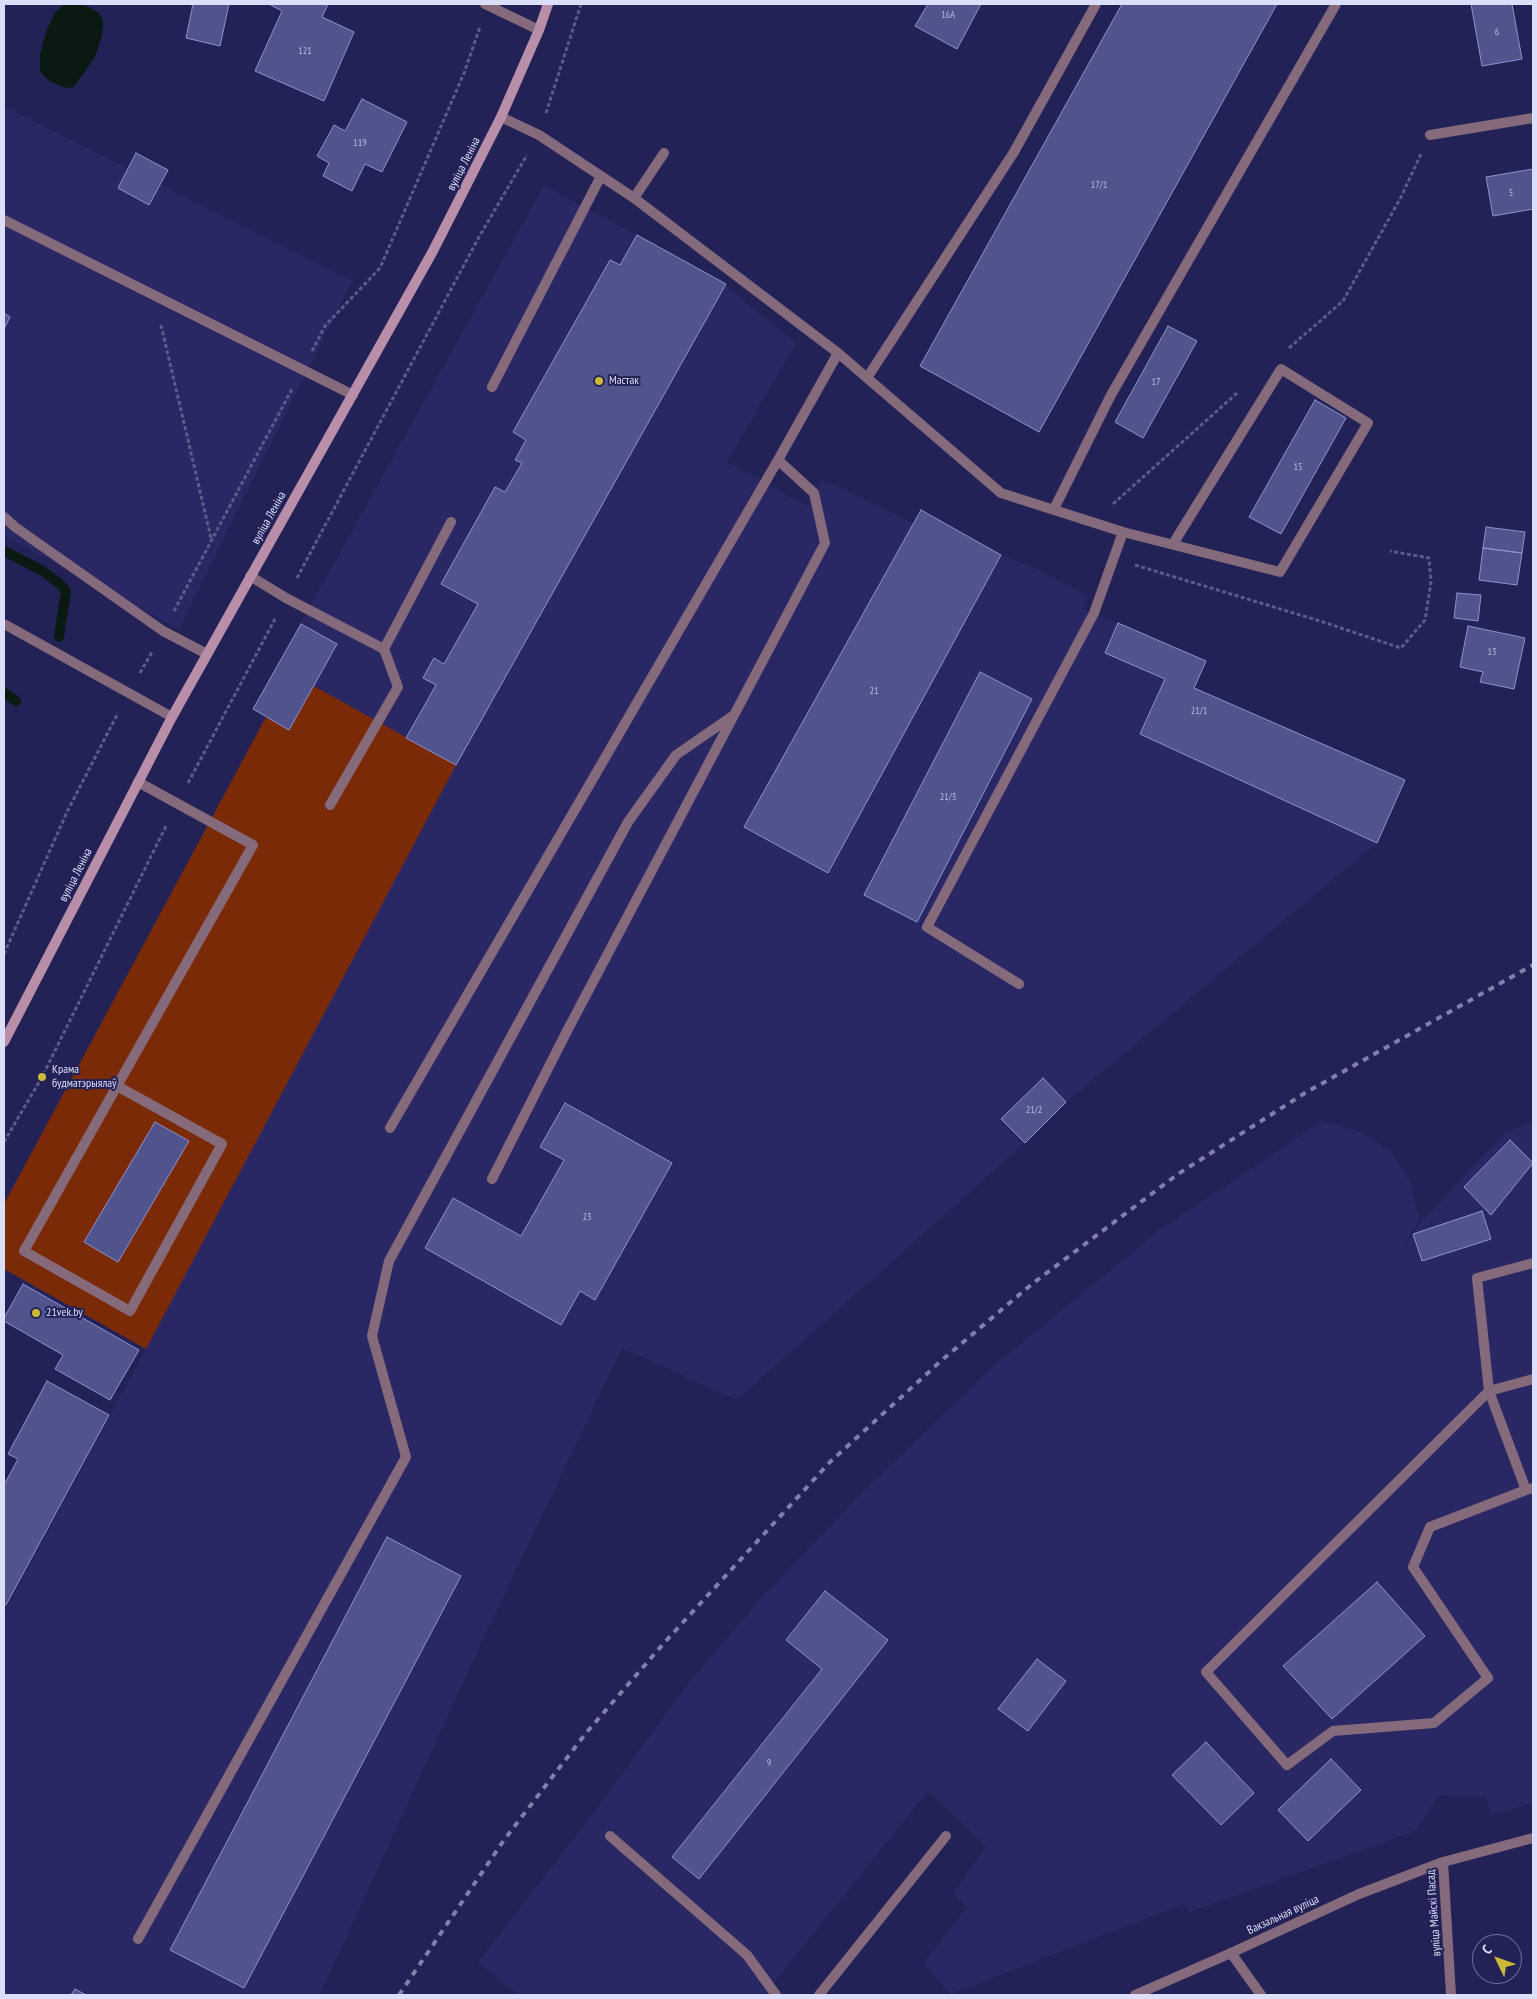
<!DOCTYPE html>
<meta charset="utf-8">
<style>
body{margin:0}
#map{position:relative;width:1537px;height:1999px;overflow:hidden;background:#232256;font-family:"PT Sans Narrow",sans-serif}
canvas{display:block}
.frame{position:absolute;inset:0;border:5px solid #dcdffa;pointer-events:none}
.north{position:absolute;left:1472px;top:1934px;width:50px;height:50px;box-sizing:border-box;background:#232256;border:1px solid #6d6e98;border-radius:50%;rotate:312deg;font-size:14px;font-weight:700;line-height:20px;text-align:center;color:#dcdffa}
.north::after{content:'';display:block;margin:auto;width:18px;height:22px;background:#cdb938;clip-path:polygon(50% 0,100% 100%,50% 72%,0 100%)}
</style>
<div id="map">
<canvas width="1537" height="1999"></canvas>
<div class="frame"></div>
<div class="north">С</div>
</div>
<script>
const ctx = document.querySelector('canvas').getContext('2d');
ctx.lineJoin = 'round';
function fill(path, color) { ctx.fillStyle = color; ctx.fill(path, 'evenodd'); }
const poly = rows => new Path2D(rows.map(r => 'M' + r).join(''));
function trace(path, color, width, dash) { ctx.strokeStyle = color; ctx.lineWidth = width; ctx.lineCap = dash ? 'butt' : 'round'; ctx.setLineDash(dash || []); ctx.stroke(path); }
function write(font, color, halo, rows, align = 'center') {
  ctx.font = font + ' "PT Sans Narrow",sans-serif'; ctx.lineWidth = 4; ctx.setLineDash([]); ctx.textBaseline = 'middle'; ctx.strokeStyle = halo; ctx.fillStyle = color; for (const [text, x, y, turn = 0] of rows) {
    ctx.save(); ctx.translate(x, y); ctx.rotate((+turn || 0) * Math.PI / 180); ctx.textAlign = isNaN(turn) ? turn : align; if (halo) ctx.strokeText(text, 0, 0); ctx.fillText(text, 0, 0); ctx.restore();
  }
}
fill(poly([
 [4,106,352,281,179,629,4,536],
 [544,186,637,235,726,286,796,343,727,462,807,506,822,479,914,524,921,510,1001,555,1028,565,1088,596,1082,608,1206,661,1194,688,1405,780,1377,843,1066,1102,1025,1143,737,1400,622,1348,485,1635,320,1995,4,1995,4,1613,146,1349,4,1269,4,1204,266,717,253,709],
 [1321,1121,1359,1131,1390,1151,1411,1183,1419,1220,1400,1254,1420,1223,1504,1134,1533,1121,1533,1803,1491,1815,1486,1798,1439,1795,1415,1831,1190,1912,1184,1904,951,1994,923,1964,967,1907,953,1894,986,1847,928,1791,764,1995,518,1995,478,1962,589,1819,690,1681,764,1595,867,1488,998,1362,1157,1232]
]), '#2a2864');
fill(poly([
 [314,686,456,765,146,1349,4,1269,4,1204,266,717,289,730]
]), '#7a2a07');
fill(poly([
 [65,4,83,4,100,14,103,21,102,36,95,57,74,87,65,88,48,80,40,71,40,55,46,32,55,12]
]), '#0a1911');
trace(poly([
 [4,551,43,571,60,584,66,591,59,637],
 [4,693,16,701]
]), '#0a1911', 10);
const building = poly([
 [193,4,229,4,220,46,186,38,193,4],
 [269,4,328,4,322,17,354,32,324,101,255,71,282,11,269,4],
 [928,4,981,4,957,49,915,26,928,4],
 [1122,4,1277,4,1039,432,920,366,1122,4],
 [1471,4,1512,4,1522,59,1482,66,1471,4],
 [362,99,407,122,382,172,365,164,352,191,323,176,329,163,317,156,334,125,345,131,362,99],
 [136,153,168,170,149,205,118,188,136,153],
 [1533,169,1533,209,1493,216,1486,177,1533,169],
 [637,235,726,284,456,765,406,738,436,685,423,678,434,658,444,664,478,604,441,584,495,487,505,492,522,463,515,460,526,440,513,432,610,260,620,265,637,235],
 [4,313,10,317,4,329,4,313],
 [1168,326,1197,341,1143,438,1115,422,1168,326],
 [1315,400,1346,418,1281,534,1249,517,1315,400],
 [921,510,1001,555,828,873,744,827,921,510],
 [1486,527,1525,532,1522,553,1483,548,1486,527],
 [1483,548,1522,553,1517,585,1479,580,1483,548],
 [1457,593,1481,595,1478,621,1454,618,1457,593],
 [1118,623,1206,661,1194,688,1405,780,1377,843,1140,734,1165,679,1105,653,1118,623],
 [301,624,337,644,289,730,253,709,301,624],
 [1468,626,1525,638,1514,689,1480,682,1483,672,1460,667,1468,626],
 [980,672,1032,699,917,922,864,895,980,672],
 [1043,1078,1066,1102,1025,1143,1001,1119,1043,1078],
 [565,1103,672,1163,595,1300,580,1291,561,1325,425,1248,453,1198,521,1236,564,1160,540,1147,565,1103],
 [155,1122,189,1141,118,1262,84,1242,155,1122],
 [1510,1140,1533,1163,1491,1215,1464,1187,1510,1140],
 [1482,1211,1491,1239,1422,1261,1413,1234,1482,1211],
 [23,1284,139,1350,110,1400,55,1369,63,1355,4,1321,4,1318,23,1284],
 [47,1381,109,1415,6,1605,4,1604,4,1485,18,1459,8,1454,47,1381],
 [387,1537,461,1576,244,1988,170,1950,387,1537],
 [1377,1582,1425,1636,1332,1719,1283,1666,1377,1582],
 [825,1591,888,1640,699,1879,672,1857,822,1669,786,1640,825,1591],
 [1037,1659,1066,1681,1028,1731,998,1709,1037,1659],
 [1206,1742,1254,1793,1221,1825,1172,1775,1206,1742],
 [1331,1759,1361,1790,1308,1841,1278,1810,1331,1759],
 [75,1989,86,1995,71,1995,75,1989]
]);
fill(building, '#50538c');
trace(building, '#8d92d1', 1);
trace(poly([
 [546,113,581,4],
 [161,325,211,538],
 [1289,348,1343,301,1400,199,1421,154],
 [312,351,325,326,380,268,464,73,480,27],
 [1113,504,1237,393],
 [1135,565,1320,621,1401,648,1425,620,1431,582,1429,558,1390,551],
 [297,578,479,237,527,155],
 [174,611,292,389],
 [140,673,152,652],
 [188,783,275,619],
 [4,954,67,812,118,713],
 [4,1142,42,1077,167,824]
]), '#5c5c88', 3, [4, 2.5]);
trace(poly([
 [485,4,539,30],
 [501,117,539,135,634,198,838,353,1001,493,1123,532,1280,572,1368,423,1281,369,1173,544],
 [634,198,664,153],
 [4,220,353,395],
 [867,378,1014,152,1096,4],
 [492,387,601,176],
 [1054,509,1111,395,1336,4],
 [4,517,15,527,163,631,207,654],
 [250,576,286,598,384,649,451,522],
 [4,624,172,717],
 [330,805,398,687,384,649],
 [1019,984,927,927,1094,613,1123,532],
 [117,1086,222,1144,130,1311,24,1251,117,1086,253,845,138,782],
 [390,1128,778,460,838,353],
 [492,1179,567,1031,825,543,814,493,778,460],
 [1533,1379,1489,1391,1526,1490,1533,1488],
 [1526,1490,1430,1527,1413,1567,1488,1678,1434,1723,1333,1731,1287,1765,1206,1672,1489,1391,1477,1278,1533,1263],
 [610,1836,747,1955,776,1995],
 [138,1939,406,1457,372,1336,389,1261,628,822,676,755,734,715],
 [1231,1953,1261,1995],
 [819,1995,946,1836]
]), '#856a7b', 10);
trace(poly([
 [1430,135,1533,118],
 [1443,1862,1451,1995],
 [1135,1995,1231,1953,1359,1894,1443,1862,1533,1838]
]), '#856a7b', 10);
trace(poly([
 [4,1042,172,717,433,251,501,117,539,30,548,4]
]), '#b98ea9', 10);
trace(poly([
 [399,1995,504,1840,586,1733,664,1643,830,1462,942,1360,1032,1284,1178,1174,1305,1093,1533,965]
]), '#8081a9', 4, [6, 6]);
for (const [x, y, r, color] of [
 [599,381,5,"#cdb938"],
 [42,1077,5,"#cdb938"],
 [36,1313,5,"#cdb938"]
]) { const dot = new Path2D(); dot.arc(x, y, r, 0, 2 * Math.PI); ctx.fillStyle = color; ctx.fill(dot); trace(dot, '#232256', 2); }
write('10px', '#b9bcde', null, [
 ["16А",948,15],
 ["6",1497,32],
 ["121",305,51],
 ["119",360,143],
 ["17/1",1099,185],
 ["5",1511,193],
 ["17",1156,382],
 ["15",1298,467],
 ["13",1492,652],
 ["21",874,691],
 ["21/1",1199,711],
 ["21/3",948,797],
 ["21/2",1034,1110],
 ["23",587,1217],
 ["9",769,1763]
]);
write('12px', '#dcdffa', '#232256', [
 ["вуліца Леніна",464,164,-63],
 ["вуліца Леніна",269,518,-61],
 ["вуліца Леніна",76,875,-63],
 ["вуліца Майскі Пасад",1434,1913,-94],
 ["Вакзальная вуліца",1283,1915,-25]
]);
write('12px', '#dcdffa', '#232256', [
 ["Мастак",609,381],
 ["Крама",52,1070],
 ["будматэрыялаў",52,1084],
 ["21vek.by",46,1313]
], 'left');
</script>
